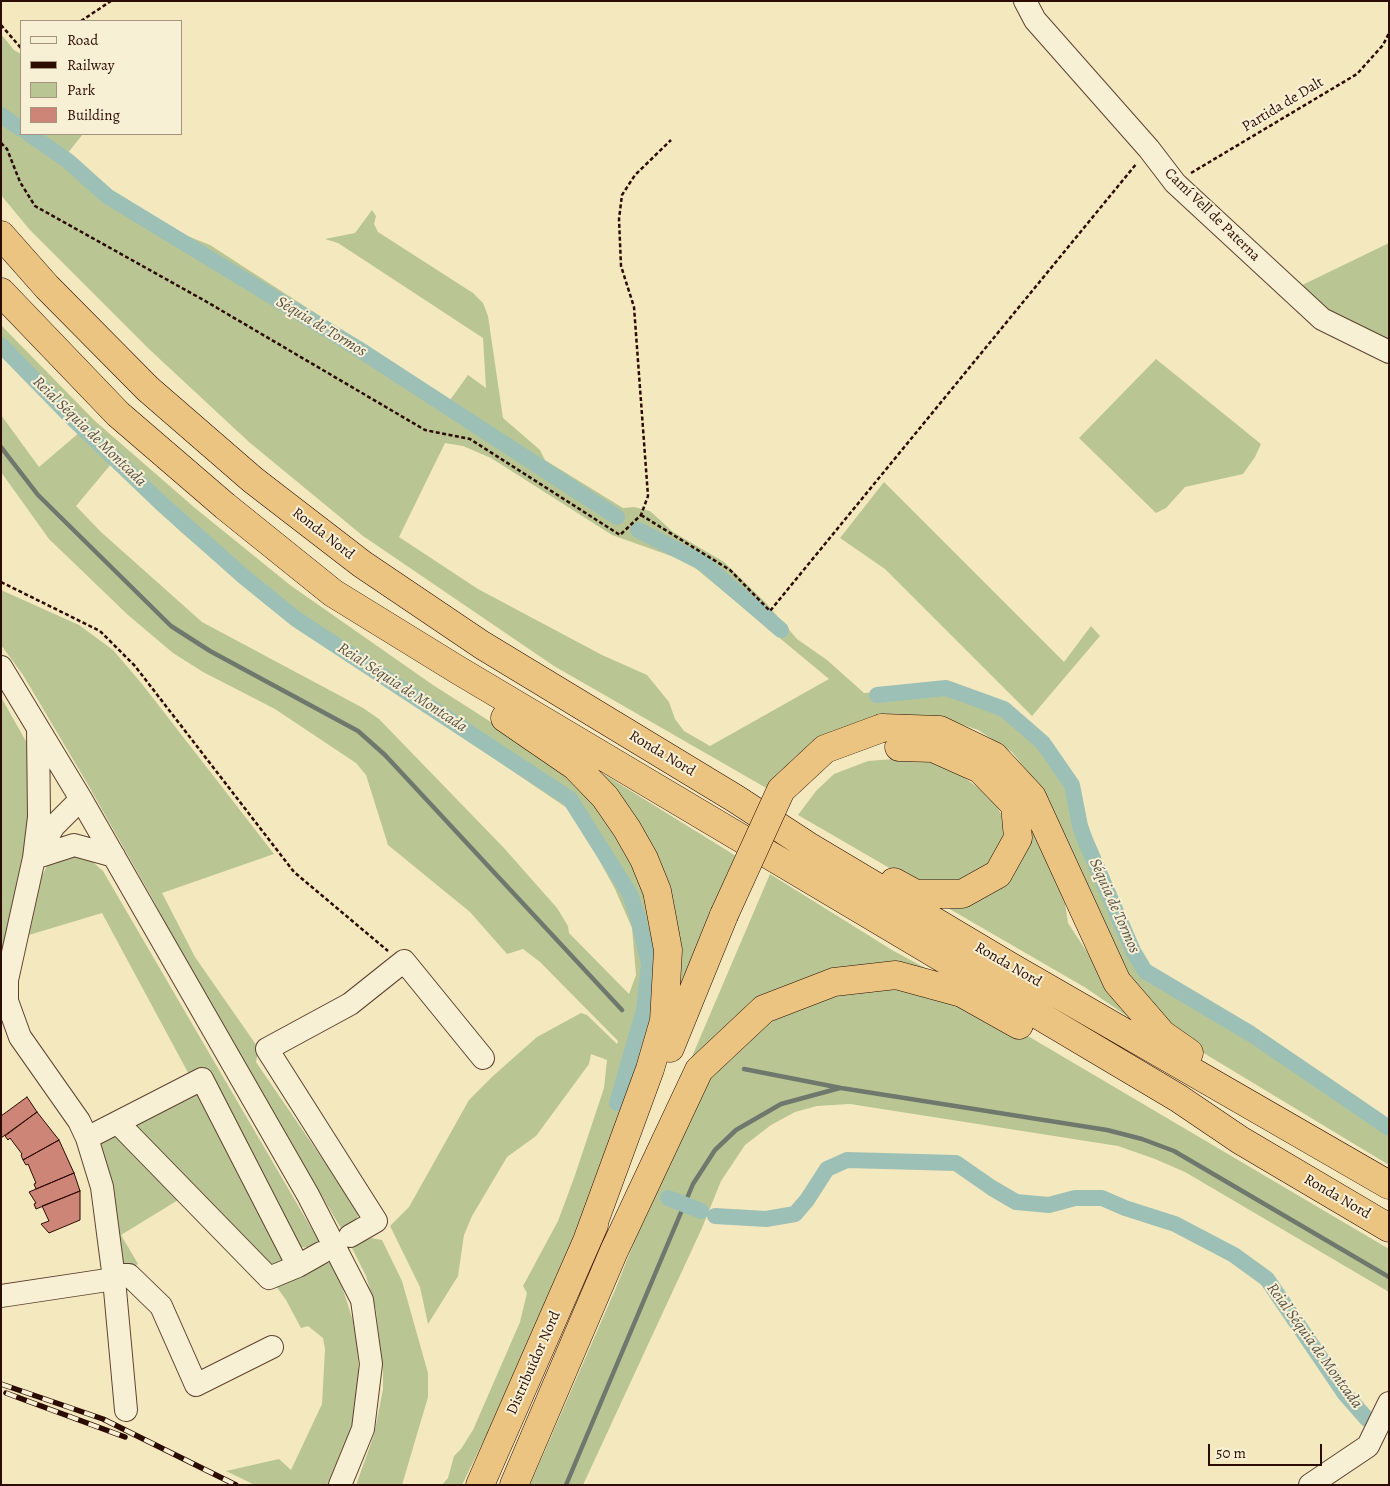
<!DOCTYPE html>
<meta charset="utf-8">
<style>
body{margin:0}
#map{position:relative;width:1390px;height:1486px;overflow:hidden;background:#f4e8bf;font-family:Alegreya,serif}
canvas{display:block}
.frame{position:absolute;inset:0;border:2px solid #2c0b01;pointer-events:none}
.legend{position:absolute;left:20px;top:20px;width:162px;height:115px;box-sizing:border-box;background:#f8f0d5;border:1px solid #a69480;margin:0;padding:6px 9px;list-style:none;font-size:15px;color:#2c0b01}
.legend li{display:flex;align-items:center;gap:10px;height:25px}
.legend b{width:25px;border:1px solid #a69480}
.scale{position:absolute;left:1208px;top:1444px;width:114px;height:22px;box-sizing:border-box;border:2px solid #2c0b01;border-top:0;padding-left:6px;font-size:15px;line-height:18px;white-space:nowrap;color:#2c0b01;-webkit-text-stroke:4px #f8f0d5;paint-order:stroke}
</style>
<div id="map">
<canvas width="1390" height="1486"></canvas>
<div class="frame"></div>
<ul class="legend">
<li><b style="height:6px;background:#f8f0d5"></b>Road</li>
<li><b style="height:6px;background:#2c0b01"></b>Railway</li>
<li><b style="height:14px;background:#b9c694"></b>Park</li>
<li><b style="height:14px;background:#cd8578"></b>Building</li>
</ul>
<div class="scale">50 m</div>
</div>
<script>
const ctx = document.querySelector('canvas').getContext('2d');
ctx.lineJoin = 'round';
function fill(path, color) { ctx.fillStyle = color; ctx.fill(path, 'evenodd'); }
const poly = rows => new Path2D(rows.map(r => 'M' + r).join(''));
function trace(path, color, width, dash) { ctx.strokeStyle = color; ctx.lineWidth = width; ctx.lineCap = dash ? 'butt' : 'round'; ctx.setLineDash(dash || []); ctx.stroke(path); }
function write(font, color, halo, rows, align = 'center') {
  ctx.font = font + ' Alegreya,serif'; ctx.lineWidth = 4; ctx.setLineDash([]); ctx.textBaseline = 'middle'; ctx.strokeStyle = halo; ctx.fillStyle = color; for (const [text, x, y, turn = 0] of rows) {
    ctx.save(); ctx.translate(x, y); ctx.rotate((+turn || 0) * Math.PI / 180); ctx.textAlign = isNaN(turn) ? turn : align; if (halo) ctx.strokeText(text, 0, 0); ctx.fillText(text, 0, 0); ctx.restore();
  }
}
fill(poly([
 [1,34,14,50,21,54,21,134,83,134,67,154,124,200,185,235,210,245,450,400,468,375,486,388,483,338,338,243,325,239,355,233,372,210,376,216,374,224,378,232,473,293,483,303,488,316,503,418,540,450,545,460,623,508,634,507,650,511,673,532,724,562,766,603,797,639,827,660,864,693,946,687,1004,707,1062,760,1077,783,1086,823,1144,961,1151,970,1278,1046,1389,1122,1389,1165,1197,1049,1166,1025,1131,983,1031,776,1012,752,978,730,946,719,811,746,792,760,768,789,554,666,363,536,249,442,150,350,29,229,1,195],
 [445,443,463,446,491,458,612,535,688,562,829,679,710,746,684,731,675,719,669,702,647,675,602,655,478,589,399,537],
 [1389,243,1389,344,1343,323,1296,288],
 [1,325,95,421,195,508,290,585,433,685,555,763,609,820,643,887,656,953,650,1030,573,1239,487,1434,462,1485,442,1485,448,1478,454,1456,461,1449,473,1430,520,1322,527,1293,523,1286,558,1221,574,1178,604,1088,607,1060,591,1054,589,1064,536,1136,507,1157,472,1216,464,1235,458,1276,428,1324,420,1287,390,1226,409,1207,469,1100,493,1076,537,1037,581,1013,587,1015,617,1044,618,1041,540,962,523,949,507,954,470,912,388,845,366,775,356,763,275,709,203,672,173,653,128,615,49,539,1,472,1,415,39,467,80,432,68,422,26,375,1,352],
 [112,463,181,532,268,605,567,808,593,849,615,889,632,928,636,975,629,994,569,933,568,926,557,908,504,848,379,719,363,708,202,622,101,532,76,506],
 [1156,359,1261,444,1255,457,1243,474,1185,487,1166,508,1156,513,1079,438],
 [884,482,1064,662,1091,626,1100,636,1032,716,885,569,840,538],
 [1,590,79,625,113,650,142,684,274,854,162,893,195,957,259,1049,256,1062,358,1211,358,1216,345,1235,199,990,156,905,87,783,23,675,1,645],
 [1,697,32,752,36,799,1,963],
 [568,752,736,856,667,1037,673,913],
 [907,758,933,762,957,772,985,793,998,808,1004,820,1004,832,1002,843,990,868,955,883,917,884,798,815,816,791,834,774,868,761],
 [1025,818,1036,828,1065,903,1068,923,1131,1019,1086,988,948,908,991,894,1000,886],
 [60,856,86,856,103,871,338,1274,353,1321,357,1345,359,1376,356,1407,349,1436,327,1485,255,1485,226,1471,279,1459,291,1470,322,1404,325,1349,323,1338,308,1326,301,1328,286,1300,276,1286,320,1248,297,1247,192,1080,102,913,29,935,41,878,47,866],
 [770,874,892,950,942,977,910,968,737,1016,702,1049,682,1080],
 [892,988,942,997,1016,1029,1389,1249,1389,1292,1185,1172,1155,1159,1118,1146,850,1104,817,1106,795,1112,771,1125,745,1145,721,1181,702,1228,583,1485,530,1485,615,1290,651,1200,701,1090,727,1055,751,1032,789,1008,838,993],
 [198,1092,288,1256,276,1272,127,1125],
 [120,1133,183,1197,121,1235,138,1264,128,1271,124,1269,110,1174,99,1143],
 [371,1238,382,1240,402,1281,428,1373,428,1397,402,1485,356,1485,374,1435,383,1389,383,1368,376,1310,366,1276,351,1246]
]), '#b9c694');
trace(poly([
 [1,447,38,495,171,626,210,651,358,731,385,755,622,1010],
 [744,1069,841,1088,1107,1130,1142,1139,1174,1151,1389,1277],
 [566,1485,693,1184,715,1150,736,1130,781,1104,840,1088]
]), '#6f786d', 4.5);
trace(poly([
 [1,115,21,129],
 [29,134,68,161,107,196,357,348,617,517],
 [1,345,69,415,162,504,243,576,296,619,570,799,630,894,638,918,649,964,644,1010,617,1103],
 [638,530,703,563,781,630],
 [877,695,946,688,1004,709,1043,743,1072,785,1080,826,1085,840,1133,951,1145,971,1251,1034,1389,1128],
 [668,1198,701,1211],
 [715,1216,766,1219,795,1214,807,1200,827,1169,847,1160,956,1163,992,1188,1016,1202,1049,1205,1075,1198,1102,1198,1125,1208,1175,1224,1234,1255,1267,1279,1345,1394,1367,1419]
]), '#9cc0b5', 16);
const building = poly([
 [27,1097,37,1112,1,1138,1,1116,27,1097],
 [37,1112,59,1140,23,1160,21,1155,22,1154,10,1138,8,1140,5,1136,37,1112],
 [59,1140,74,1173,36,1189,34,1184,36,1183,28,1164,26,1165,23,1160,59,1140],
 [74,1173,80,1191,36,1209,34,1204,36,1203,29,1192,74,1173],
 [80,1191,80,1220,49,1233,41,1224,49,1221,42,1206,80,1191]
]);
fill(building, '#cd8578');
trace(building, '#2c0b01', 1);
const minor = poly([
 [1025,1,1035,20,1149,149,1175,183,1322,319,1389,352],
 [1,667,81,799,308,1195,362,1300,371,1364,363,1429,340,1485],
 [38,729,39,817,34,858,7,980,7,1001,20,1037,79,1121,87,1138,102,1187,114,1279,126,1410],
 [38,852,54,826,81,799],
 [34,858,74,845,114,856],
 [118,1123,269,1278,298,1266,321,1253],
 [87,1138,202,1079,298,1266],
 [350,1236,376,1221,267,1049,350,1004,404,961,483,1058],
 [114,1275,129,1275,161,1306,196,1385,272,1347],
 [1,1296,114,1279],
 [1310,1485,1368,1446,1389,1403]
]);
const highway = poly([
 [1,235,47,287,148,389,253,480,362,564,482,645,736,799,808,846,1011,967,1389,1185],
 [1,292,118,414,225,506,333,593,458,670,1178,1098,1240,1140,1389,1228],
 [505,718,575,766,605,797,627,829,644,859,657,891,668,950,664,1021,650,1069,587,1241],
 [882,728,940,730,994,756,1032,797,1117,982,1162,1034,1189,1053],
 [894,882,916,894,962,894,998,874,1018,838,1015,805,980,769,933,748,899,747],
 [670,1048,724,915],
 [480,1485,594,1225],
 [514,1485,614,1251,699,1070,764,1009,834,982,896,975,962,993,1019,1025]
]);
trace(minor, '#5e4230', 24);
trace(highway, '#2c0b01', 29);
trace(poly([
 [81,21,111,1],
 [1,25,21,48],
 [1,143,7,149,20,182,35,206,207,302,425,430,470,439,620,535,641,515,648,496,634,307,621,266,619,219,622,195,635,175,671,140],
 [1191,173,1357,74,1383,45,1389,33],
 [641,515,730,570,770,611,1137,163],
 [1,582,100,631,135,666,294,872,388,951]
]), '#2c0b01', 2.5, [4, 2.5]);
trace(minor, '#f8f0d5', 22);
trace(highway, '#eac480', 28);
const rail = poly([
 [1,1384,103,1419,236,1485],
 [6,1393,125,1437]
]);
trace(rail, '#2c0b01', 5.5);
trace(rail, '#f8f0d5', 4, [11]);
const highwayBridge = poly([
 [724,915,781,790,825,749,882,728]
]);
trace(highwayBridge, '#2c0b01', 29, []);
trace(highwayBridge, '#eac480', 28);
write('15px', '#2c0b01', '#f8f0d5', [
 ["Partida de Dalt",1283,105,-31],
 ["Camí Vell de Paterna",1212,215,44],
 ["Ronda Nord",323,534,38],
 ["Ronda Nord",662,754,31],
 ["Ronda Nord",1008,965,30],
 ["Ronda Nord",1337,1197,30],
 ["Distribuïdor Nord",534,1363,-66]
]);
write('italic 16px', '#595349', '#f8f0d5', [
 ["Séquia de Tormos",321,327,31],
 ["Reial Séquia de Montcada",89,432,44],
 ["Reial Séquia de Montcada",402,688,33],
 ["Séquia de Tormos",1114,906,66],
 ["Reial Séquia de Montcada",1314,1346,54]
]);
</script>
